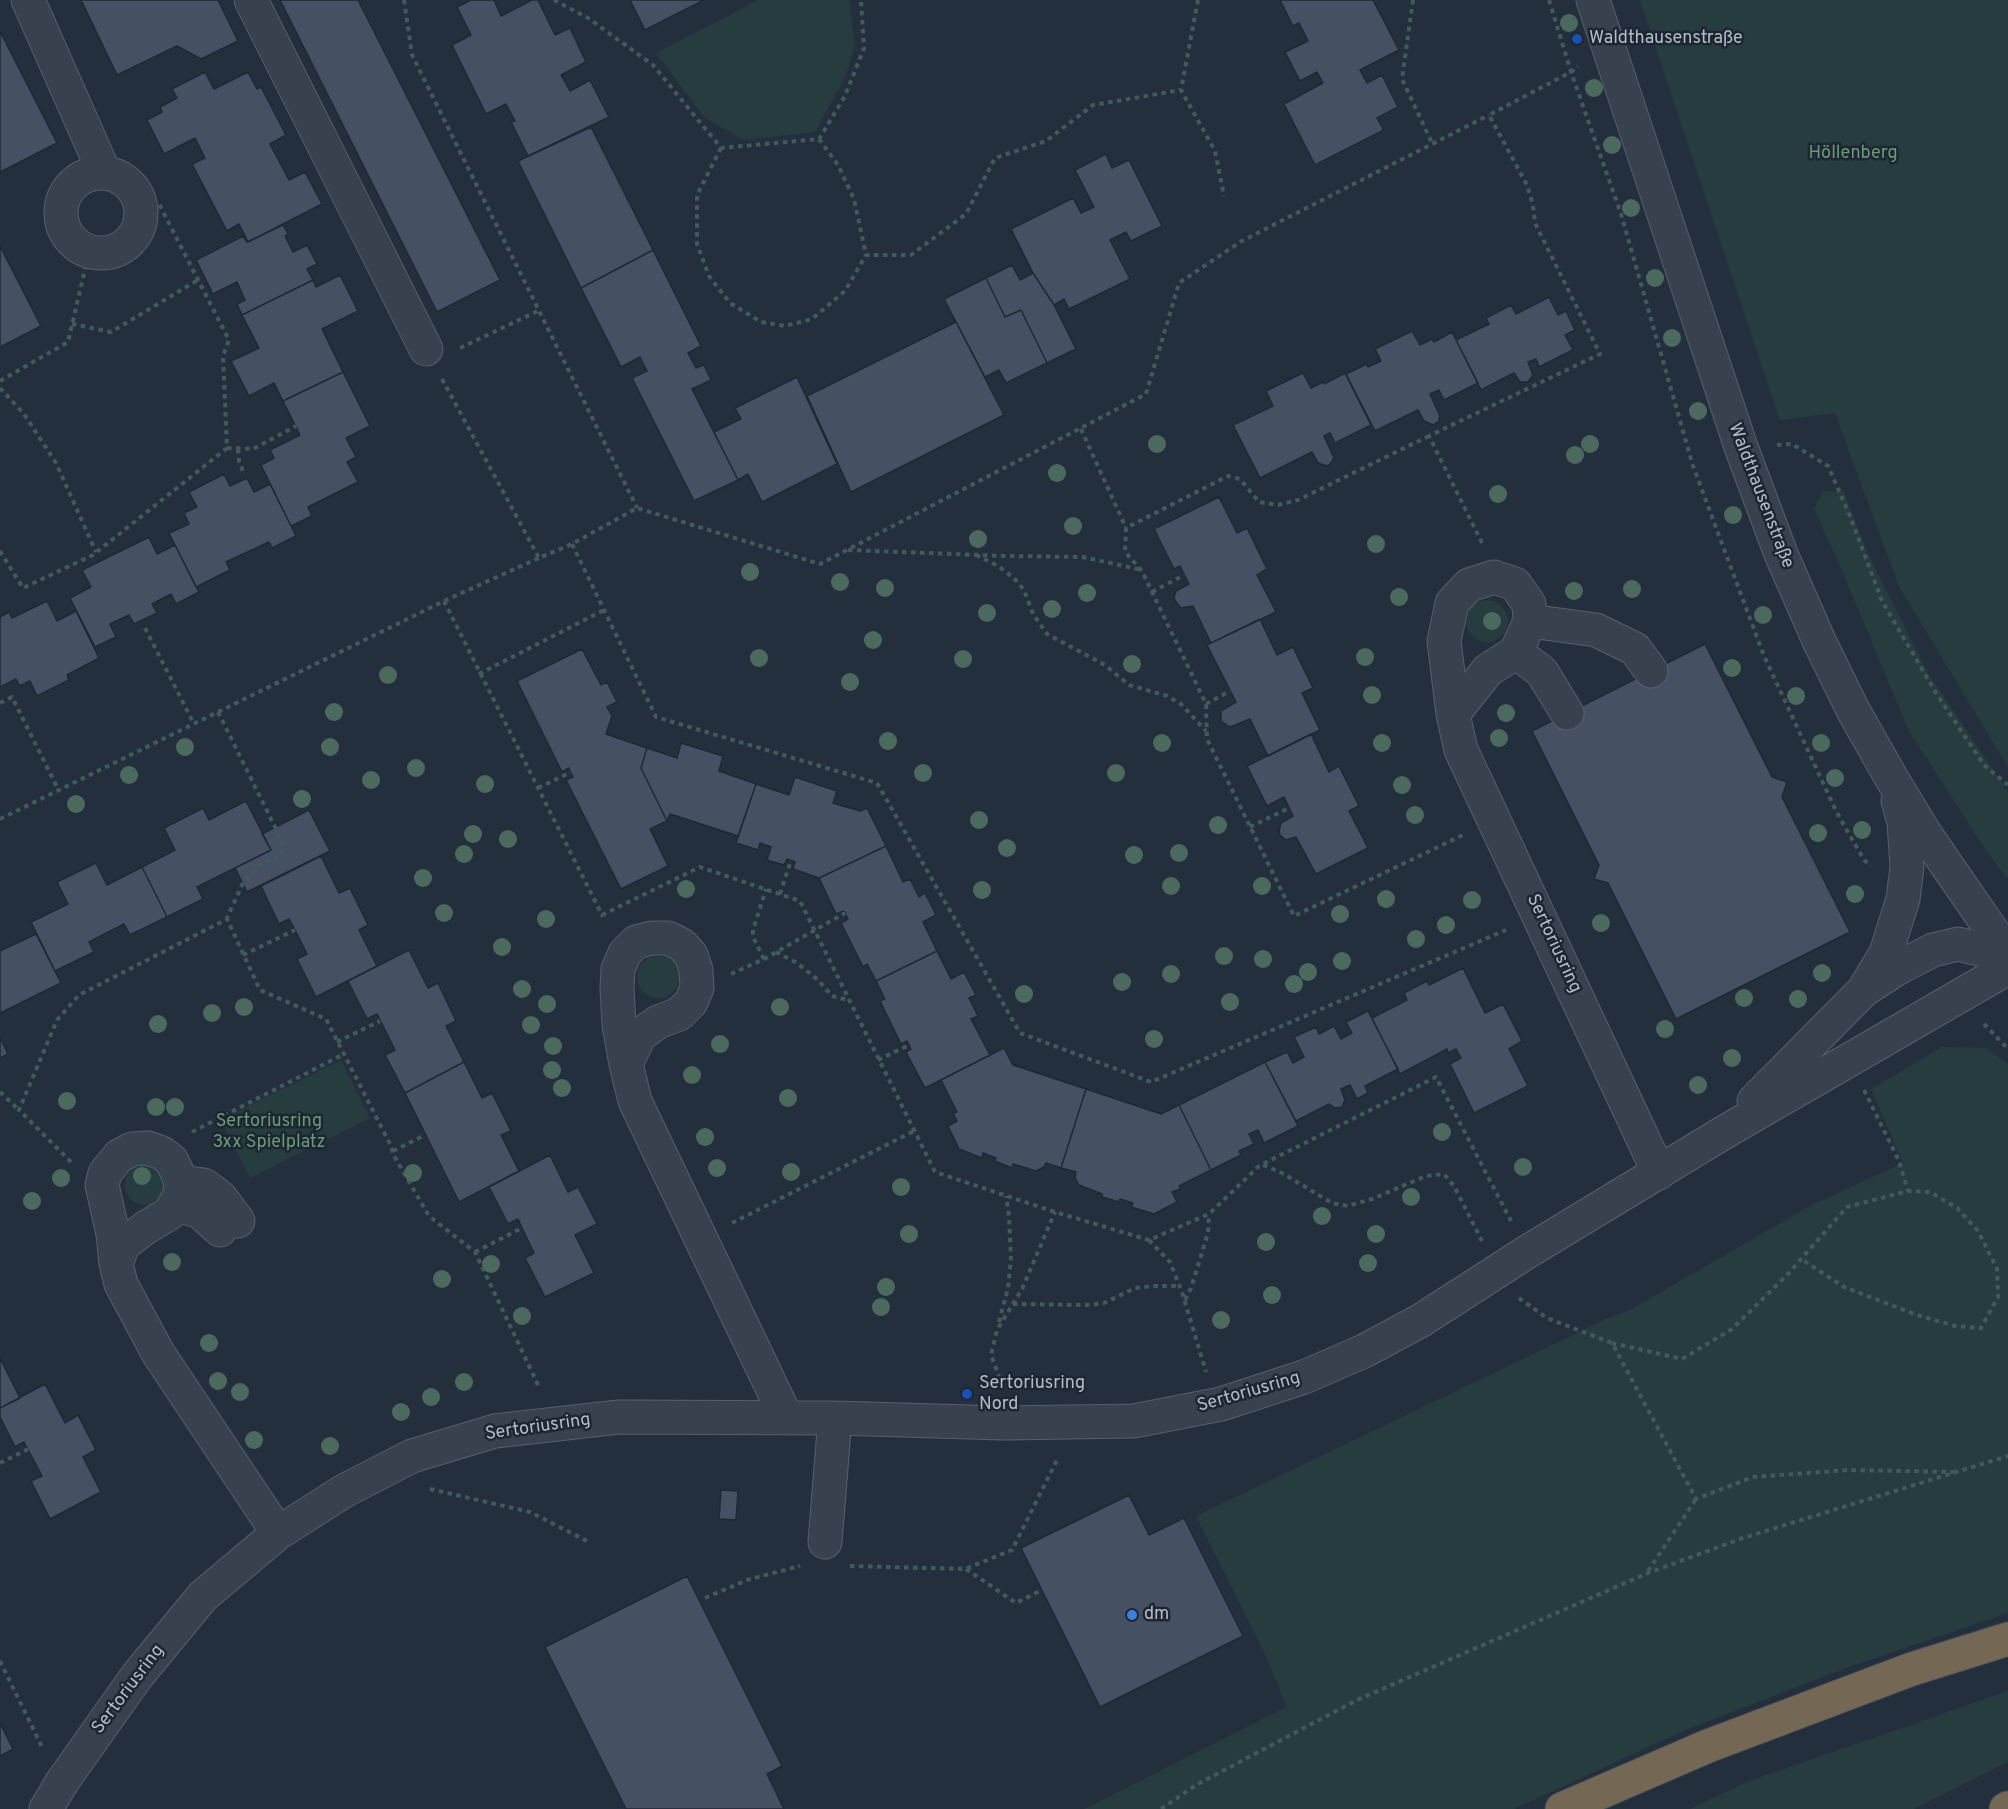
<!DOCTYPE html>
<meta charset="utf-8">
<style>
body{margin:0}
canvas{display:block;background:#242f3e}
</style>
<canvas width="2008" height="1809"></canvas>
<script>
const ctx = document.querySelector('canvas').getContext('2d');
ctx.lineJoin = 'round';
function fill(path, color) { ctx.fillStyle = color; ctx.fill(path, 'evenodd'); }
const poly = rows => new Path2D(rows.map(r => 'M' + r).join(''));
function trace(path, color, width, dash) { ctx.strokeStyle = color; ctx.lineWidth = width; ctx.lineCap = dash ? 'butt' : 'round'; ctx.setLineDash(dash || []); ctx.stroke(path); }
function write(font, color, halo, rows, align = 'center') {
  ctx.font = font + ' Overpass,sans-serif'; ctx.lineWidth = 5; ctx.setLineDash([]); ctx.textBaseline = 'middle'; ctx.strokeStyle = halo; ctx.fillStyle = color; for (const [text, x, y, turn = 0] of rows) {
    ctx.save(); ctx.translate(x, y); ctx.rotate((+turn || 0) * Math.PI / 180); ctx.textAlign = isNaN(turn) ? turn : align; if (halo) ctx.strokeText(text, 0, 0); ctx.fillText(text, 0, 0); ctx.restore();
  }
}
fill(poly([
 [758,0,849,0,855,46,845,77,815,132,743,140,704,117,656,53],
 [1640,0,2008,0,2008,767,1899,586,1835,413,1780,420],
 [1823,491,1844,492,1866,550,1928,673,2008,792,2008,880,1984,847,1909,731,1839,563,1814,509],
 '1466 621a21 21 0 1 1 42 0a21 21 0 1 1-42 0Z',
 '637 977a21 21 0 1 1 42 0a21 21 0 1 1-42 0Z',
 [1942,1047,1986,1048,2008,1064,2008,1613,1846,1668,1683,1731,1514,1809,1084,1809,1287,1707,1263,1649,1196,1516,1604,1320,1630,1310,1810,1206,1903,1163,1871,1089],
 [341,1060,370,1118,250,1178,221,1120],
 '125 1185a20 20 0 1 1 40 0a20 20 0 1 1-40 0Z',
 [2008,1691,2008,1762,1914,1809,1690,1809,1747,1782]
]), '#263c3f');
const building = poly([
 [81,0,218,0,238,41,201,59,177,46,117,75,81,0],
 [280,0,358,0,500,280,437,312,280,0],
 [471,0,494,0,501,16,532,0,538,0,555,35,570,28,586,62,561,75,570,91,590,80,609,117,528,156,511,122,515,121,506,104,486,114,452,45,471,35,457,7,471,0],
 [630,0,704,0,645,30,630,0],
 [1280,0,1373,0,1399,50,1360,70,1367,83,1382,75,1398,107,1377,118,1384,130,1315,165,1284,104,1323,83,1317,72,1300,81,1285,52,1308,41,1299,23,1293,26,1280,0],
 [0,31,57,143,0,172,0,31],
 [205,72,214,89,248,72,257,89,261,87,286,135,270,144,289,180,305,172,322,204,248,242,239,224,227,231,192,164,205,158,195,138,164,154,147,120,162,112,160,107,177,98,172,89,205,72],
 [591,127,653,250,581,288,518,161,591,127],
 [1106,154,1112,168,1129,160,1162,226,1131,241,1126,232,1110,240,1130,279,1069,309,1064,299,1054,305,1033,273,1011,229,1073,198,1081,213,1094,207,1075,170,1106,154],
 [283,225,288,234,285,236,293,252,307,245,317,264,307,269,313,280,242,315,237,304,245,300,237,282,213,294,196,260,243,236,247,242,283,225],
 [0,246,41,326,0,347,0,246],
 [653,250,701,346,688,353,696,368,704,365,711,380,692,389,738,480,694,501,632,378,647,371,640,357,621,367,581,288,653,250],
 [1012,265,1020,280,1033,273,1054,305,1076,349,1047,363,1021,310,1005,317,986,278,1012,265],
 [340,275,358,311,322,329,343,372,283,401,274,383,249,396,231,361,259,348,242,315,313,280,316,287,340,275],
 [986,278,1005,317,1021,310,1047,363,1006,383,999,370,985,377,944,299,986,278],
 [1549,297,1558,315,1566,311,1575,330,1565,335,1573,350,1539,367,1536,359,1528,362,1533,375,1528,382,1520,382,1514,373,1481,390,1456,340,1489,324,1486,318,1511,305,1516,314,1549,297],
 [956,322,1004,415,851,492,807,396,956,322],
 [1412,331,1420,345,1432,339,1434,342,1452,332,1478,383,1444,400,1439,390,1430,394,1440,416,1438,422,1433,425,1424,421,1418,410,1375,431,1346,374,1367,364,1368,367,1381,361,1375,349,1412,331],
 [343,372,370,426,346,438,356,457,347,462,358,482,308,507,312,516,291,526,261,465,274,458,270,450,300,435,283,401,343,372],
 [1303,373,1311,388,1323,382,1324,384,1345,373,1371,425,1335,443,1330,433,1324,436,1334,458,1331,463,1327,466,1318,463,1312,452,1260,478,1233,425,1273,406,1266,391,1303,373],
 [797,377,837,464,762,502,748,474,738,480,714,432,741,419,735,408,797,377],
 [224,474,230,486,247,478,254,492,270,484,296,536,272,548,269,542,226,562,230,570,196,587,169,533,189,524,184,513,197,507,189,492,224,474],
 [1219,497,1237,533,1247,528,1267,569,1257,575,1276,612,1211,643,1193,606,1181,608,1176,602,1174,598,1176,591,1189,584,1180,566,1174,569,1154,529,1219,497],
 [149,537,157,554,175,545,199,592,176,604,171,594,152,604,157,613,134,624,129,615,110,624,116,637,95,647,70,598,91,587,82,570,149,537],
 [47,601,57,621,76,611,99,658,67,675,69,680,37,696,30,681,20,686,16,679,0,687,0,617,9,612,12,618,47,601],
 [1260,619,1277,655,1293,647,1313,688,1302,693,1320,730,1268,756,1250,719,1230,727,1221,721,1221,711,1236,702,1207,645,1260,619],
 [1705,644,1772,777,1787,782,1782,797,1850,932,1676,1019,1608,883,1594,879,1599,865,1532,731,1705,644],
 [582,649,601,685,607,682,617,702,607,707,612,716,606,734,647,748,641,768,667,821,650,829,668,866,621,889,566,780,573,777,569,768,562,772,517,681,582,649],
 [1311,734,1329,772,1339,766,1359,806,1349,811,1368,848,1316,874,1296,837,1286,840,1280,835,1279,831,1281,823,1293,816,1284,797,1267,806,1247,766,1311,734],
 [681,743,723,756,719,771,756,784,738,836,670,814,667,821,641,768,647,748,677,758,681,743],
 [795,777,837,791,833,803,860,811,867,808,886,846,819,878,793,869,795,862,787,859,784,865,767,860,771,847,760,843,758,850,736,843,756,784,789,795,795,777],
 [246,801,271,850,197,887,203,899,167,917,142,867,175,850,164,828,203,808,209,820,246,801],
 [309,810,330,851,247,892,235,868,271,850,262,834,309,810],
 [886,846,903,882,910,879,919,897,925,893,936,915,923,922,937,951,876,981,867,964,863,967,841,923,848,919,844,911,836,914,819,878,886,846],
 [321,856,339,893,350,888,368,925,359,930,377,966,316,997,297,959,307,954,295,930,289,919,279,924,261,886,321,856],
 [96,863,107,885,142,867,167,917,130,935,124,924,89,942,94,952,55,971,31,922,68,904,57,882,96,863],
 [36,934,61,983,0,1013,0,951,36,934],
 [409,950,428,988,438,983,456,1021,446,1026,464,1062,405,1093,385,1055,395,1050,377,1014,367,1019,348,981,409,950],
 [937,951,951,979,964,972,976,995,969,998,978,1016,971,1019,990,1055,925,1088,906,1052,911,1049,907,1041,901,1044,880,1001,885,999,876,981,937,951],
 [1463,968,1485,1013,1503,1004,1522,1041,1509,1049,1528,1086,1474,1113,1450,1064,1461,1058,1456,1049,1448,1053,1447,1049,1400,1074,1372,1018,1407,1000,1404,993,1427,981,1429,985,1463,968],
 [1368,1011,1398,1069,1365,1086,1368,1093,1357,1099,1350,1085,1341,1089,1345,1100,1342,1107,1335,1108,1329,1104,1296,1121,1265,1062,1287,1052,1293,1063,1304,1057,1294,1037,1316,1027,1319,1034,1334,1026,1341,1039,1352,1033,1346,1022,1368,1011],
 [0,1037,8,1054,0,1058,0,1037],
 [1004,1048,1013,1065,1086,1089,1061,1168,1046,1163,1044,1167,1036,1171,1013,1164,1012,1168,995,1161,996,1158,983,1153,982,1158,959,1149,948,1126,957,1121,953,1113,957,1112,941,1080,1004,1048],
 [464,1062,482,1098,492,1093,511,1131,501,1135,519,1171,459,1202,405,1093,464,1062],
 [1265,1062,1298,1126,1264,1143,1258,1130,1249,1134,1254,1144,1239,1151,1241,1155,1211,1170,1179,1105,1265,1062],
 [1086,1089,1161,1114,1179,1105,1211,1170,1179,1186,1181,1189,1172,1192,1177,1202,1154,1214,1131,1207,1133,1203,1120,1199,1119,1202,1102,1197,1102,1194,1079,1185,1075,1178,1076,1172,1061,1168,1086,1089],
 [550,1155,568,1192,578,1187,597,1224,575,1235,594,1273,545,1297,525,1258,534,1253,522,1228,518,1219,508,1224,489,1187,550,1155],
 [0,1358,20,1398,0,1408,0,1358],
 [45,1384,65,1423,78,1415,96,1450,83,1457,101,1492,50,1519,31,1481,42,1476,24,1442,15,1447,0,1417,0,1408,45,1384],
 [721,1490,738,1491,736,1520,719,1519,721,1490],
 [1129,1495,1149,1535,1184,1518,1243,1636,1100,1707,1021,1548,1129,1495],
 [687,1576,782,1766,767,1774,784,1809,626,1809,545,1647,687,1576],
 [0,1723,13,1749,0,1756,0,1723]
]);
fill(building, '#455162');
trace(building, '#1f2835', 1.5);
const minor = poly([
 [28,0,104,172],
 [251,0,426,349],
 [1593,0,1741,447,1781,554,1820,643,1854,712,1892,779,1926,835,2008,954],
 '61 213a40 40 0 1 1 80 0a40 40 0 1 1-80 0Z',
 [1530,621,1596,630,1635,649,1651,671],
 [1516,652,1542,672,1567,713],
 [1453,714,1444,641,1452,603,1469,585,1494,577,1515,584,1529,604,1530,621,1516,652,1488,670,1453,714,1461,750,1659,1173],
 [1866,986,1886,953,1903,899,1907,867,1904,822,1898,801],
 [626,1064,619,1025,617,988,618,969,625,953,636,942,652,938,668,938,682,945,691,955,696,970,697,988,691,1002,679,1014,658,1022,640,1035,626,1064,635,1101,786,1417],
 [1754,1101,1864,990,1898,968,1933,950,1958,944,1987,951,2008,961],
 [181,1182,204,1185,220,1197,238,1221],
 [176,1204,200,1212,220,1230],
 [116,1264,113,1234,102,1185,105,1173,119,1156,132,1149,148,1148,162,1153,172,1161,177,1172,181,1182,180,1195,170,1213,145,1228,123,1245,116,1264,121,1284,158,1353,278,1533],
 [825,1542,835,1418],
 [46,1809,62,1782,137,1676,203,1596,278,1533,344,1491,412,1456,495,1431,619,1417,835,1418,1004,1423,1134,1421,1221,1404,1304,1377,1364,1351,1420,1321,1527,1252,1723,1133,2008,968]
]);
const highway = poly([
 [1562,1809,1708,1746,1912,1669,2008,1639],
 [2006,1809,2008,1808]
]);
trace(minor, '#565f6c', 35);
trace(highway, '#434c59', 35);
trace(poly([
 [404,0,412,55,637,508],
 [554,0,588,18,653,65,721,148,819,139,845,96,864,48,861,0],
 [1198,0,1181,90,1215,151,1224,196],
 [1413,0,1402,79,1432,143],
 [1549,0,1571,72,1621,214,1693,466,1764,656,1837,813,1864,860,1871,866],
 [819,139,838,165,854,199,866,255,911,255,966,214,995,158,1046,141,1093,105,1181,90],
 [721,148,697,195,697,244,709,276,730,303,761,322,785,326,812,319,845,291,866,255],
 [72,324,111,332,198,280],
 [460,348,540,310],
 [442,379,539,558,572,544,637,508,820,564,1146,394,1179,283,1240,242,1489,115],
 [0,381,68,342,89,252],
 [0,388,24,414,56,463,96,552],
 [1081,429,1126,528],
 [1429,436,1298,500,1278,505,1259,502,1240,479,1228,476,1126,528,1125,552,1142,571,1206,704,1207,739,1294,916,1463,835],
 [1777,445,1792,444,1828,466,1850,516,1882,601,1936,693,1984,765,2008,785],
 [227,448,253,449,296,426],
 [238,449,239,461,244,474],
 [1482,543,1429,436,1600,354,1535,223,1533,205,1527,185,1489,115,1571,72,1578,66],
 [572,544,656,717,877,783,1020,1033,1151,1082,1506,930],
 [848,550,1005,556,1083,557,1142,570],
 [0,551,23,588,93,555,227,448,223,356,229,340,159,204,134,187],
 [976,555,998,566,1014,578,1024,590,1033,614,1047,634,1105,665,1129,685,1167,696,1181,704,1206,731],
 [1152,592,1184,575],
 [444,601,603,917],
 [145,628,194,724],
 [479,674,604,610],
 [0,703,12,697,59,791],
 [1206,704,1230,691],
 [218,712,284,845,280,856,258,866,243,883,227,918],
 [538,788,571,772],
 [0,819,444,601,539,558],
 [1250,827,1289,808],
 [780,894,791,860],
 [602,915,700,867,800,901,935,1172,1055,1212,1149,1240,1209,1214,1259,1166,1436,1077,1511,1221],
 [776,952,797,963,818,980,832,996,848,1000],
 [243,955,295,930],
 [764,959,753,937,753,930,766,889],
 [731,974,764,959,845,913],
 [1984,1024,2008,1049],
 [337,1042,380,1021],
 [878,1060,909,1045],
 [1864,1090,1899,1161,1908,1191],
 [0,1092,19,1110],
 [192,1132,344,1054],
 [393,1151,425,1135],
 [71,1162,19,1110,57,1020,79,995,227,919,260,990,326,1019,390,1144,394,1156,429,1216,475,1252,540,1389],
 [1263,1165,1282,1173,1332,1203,1348,1206,1372,1199,1426,1176,1444,1174,1454,1186,1482,1241],
 [732,1223,914,1131],
 [1149,1240,1170,1262,1182,1292,1206,1372],
 [475,1252,522,1228],
 [1519,1298,1547,1318,1612,1343,1696,1499,1753,1477,1848,1470,1954,1472],
 [1185,1300,1191,1288,1208,1233,1209,1214],
 [1013,1304,1090,1305,1104,1303,1135,1288,1155,1286,1180,1286],
 [999,1322,1008,1288,1011,1259,1009,1216,1006,1196],
 [1612,1343,1682,1359,1732,1329,1788,1274,1801,1259,1847,1207,1908,1191,1930,1192,1957,1208,1978,1231,1997,1269,1998,1297,1981,1328,1955,1326,1917,1315,1844,1287,1801,1259],
 [1003,1387,991,1355,997,1330,1022,1289,1055,1212],
 [0,1463,28,1449],
 [430,1489,530,1512,591,1543],
 [850,1566,965,1569,1012,1550,1058,1458],
 [966,1569,1016,1603,1042,1590],
 [1648,1571,1696,1499],
 [705,1598,747,1580,800,1566],
 [0,1661,42,1747],
 [1161,1809,1196,1785,1357,1700,1648,1573,1743,1538,2008,1456]
]), '#44595c', 4, [4.5, 4.5]);
trace(minor, '#38414e', 33);
trace(highway, '#746855', 33);
ctx.fillStyle = '#4b6a5d';
for (const [x, y] of [
 [1569,23],
 [1594,88],
 [1612,145],
 [1631,208],
 [1655,278],
 [1672,338],
 [1698,411],
 [1157,444],
 [1590,444],
 [1575,455],
 [1057,473],
 [1498,494],
 [1733,515],
 [1073,526],
 [978,539],
 [1376,544],
 [750,572],
 [840,582],
 [885,588],
 [1632,589],
 [1574,591],
 [1087,593],
 [1399,597],
 [1052,609],
 [987,613],
 [1763,615],
 [1492,621],
 [873,640],
 [1365,657],
 [759,658],
 [963,659],
 [1132,664],
 [1732,668],
 [388,675],
 [850,682],
 [1372,695],
 [1796,696],
 [334,712],
 [1506,713],
 [1499,738],
 [888,741],
 [1162,743],
 [1382,743],
 [1821,743],
 [185,747],
 [330,747],
 [416,768],
 [923,773],
 [1116,773],
 [129,775],
 [1835,778],
 [371,780],
 [485,784],
 [1402,785],
 [302,799],
 [76,804],
 [1415,815],
 [979,820],
 [1218,825],
 [1862,830],
 [1818,833],
 [473,834],
 [508,839],
 [1007,848],
 [1179,853],
 [464,854],
 [1134,855],
 [423,878],
 [1171,886],
 [1262,886],
 [686,889],
 [982,890],
 [1855,894],
 [1386,899],
 [1472,900],
 [444,913],
 [1340,914],
 [546,919],
 [1601,923],
 [1446,925],
 [1416,939],
 [502,947],
 [1224,956],
 [1263,959],
 [1342,961],
 [1308,972],
 [1822,973],
 [1171,974],
 [1122,982],
 [1294,984],
 [522,989],
 [1024,994],
 [1744,998],
 [1798,999],
 [1230,1002],
 [547,1004],
 [244,1007],
 [780,1007],
 [212,1013],
 [158,1024],
 [531,1025],
 [1665,1029],
 [1154,1039],
 [720,1044],
 [553,1046],
 [1732,1058],
 [552,1070],
 [692,1075],
 [1698,1085],
 [562,1088],
 [788,1098],
 [67,1101],
 [156,1107],
 [175,1107],
 [1442,1132],
 [705,1137],
 [1523,1167],
 [717,1168],
 [791,1172],
 [413,1173],
 [142,1176],
 [61,1178],
 [901,1187],
 [1411,1197],
 [32,1201],
 [1322,1216],
 [909,1234],
 [1376,1234],
 [1266,1242],
 [172,1262],
 [1368,1263],
 [491,1264],
 [442,1279],
 [886,1287],
 [1272,1295],
 [881,1307],
 [522,1316],
 [1221,1320],
 [209,1343],
 [218,1381],
 [464,1382],
 [240,1392],
 [431,1397],
 [401,1412],
 [254,1440],
 [330,1446]
]) { ctx.beginPath(); ctx.arc(x, y, 9, 0, 2 * Math.PI); ctx.fill(); }
for (const [x, y, r, color] of [
 [1577,39,6,"#1a4fb4"],
 [967,1394,6,"#1a4fb4"],
 [1132,1615,6,"#3f7fe0"]
]) { const dot = new Path2D(); dot.arc(x, y, r, 0, 2 * Math.PI); ctx.fillStyle = color; ctx.fill(dot); trace(dot, '#1d2633', 2); }
write('18px', '#b4bcc9', '#1d2633', [
 ["Waldthausenstraße",1589,39],
 ["Sertoriusring",979,1384],
 ["Nord",979,1405],
 ["dm",1144,1615]
], 'left');
write('18px', '#6b9a76', '#1d2633', [
 ["Höllenberg",1853,154],
 ["Sertoriusring",269,1122],
 ["3xx Spielplatz",269,1143]
]);
write('18px', '#b4bcc9', '#1d2633', [
 ["Waldthausenstraße",1760,496,69],
 ["Sertoriusring",1553,944,65],
 ["Sertoriusring",1249,1393,-16],
 ["Sertoriusring",538,1428,-8],
 ["Sertoriusring",129,1690,-53]
]);
</script>
